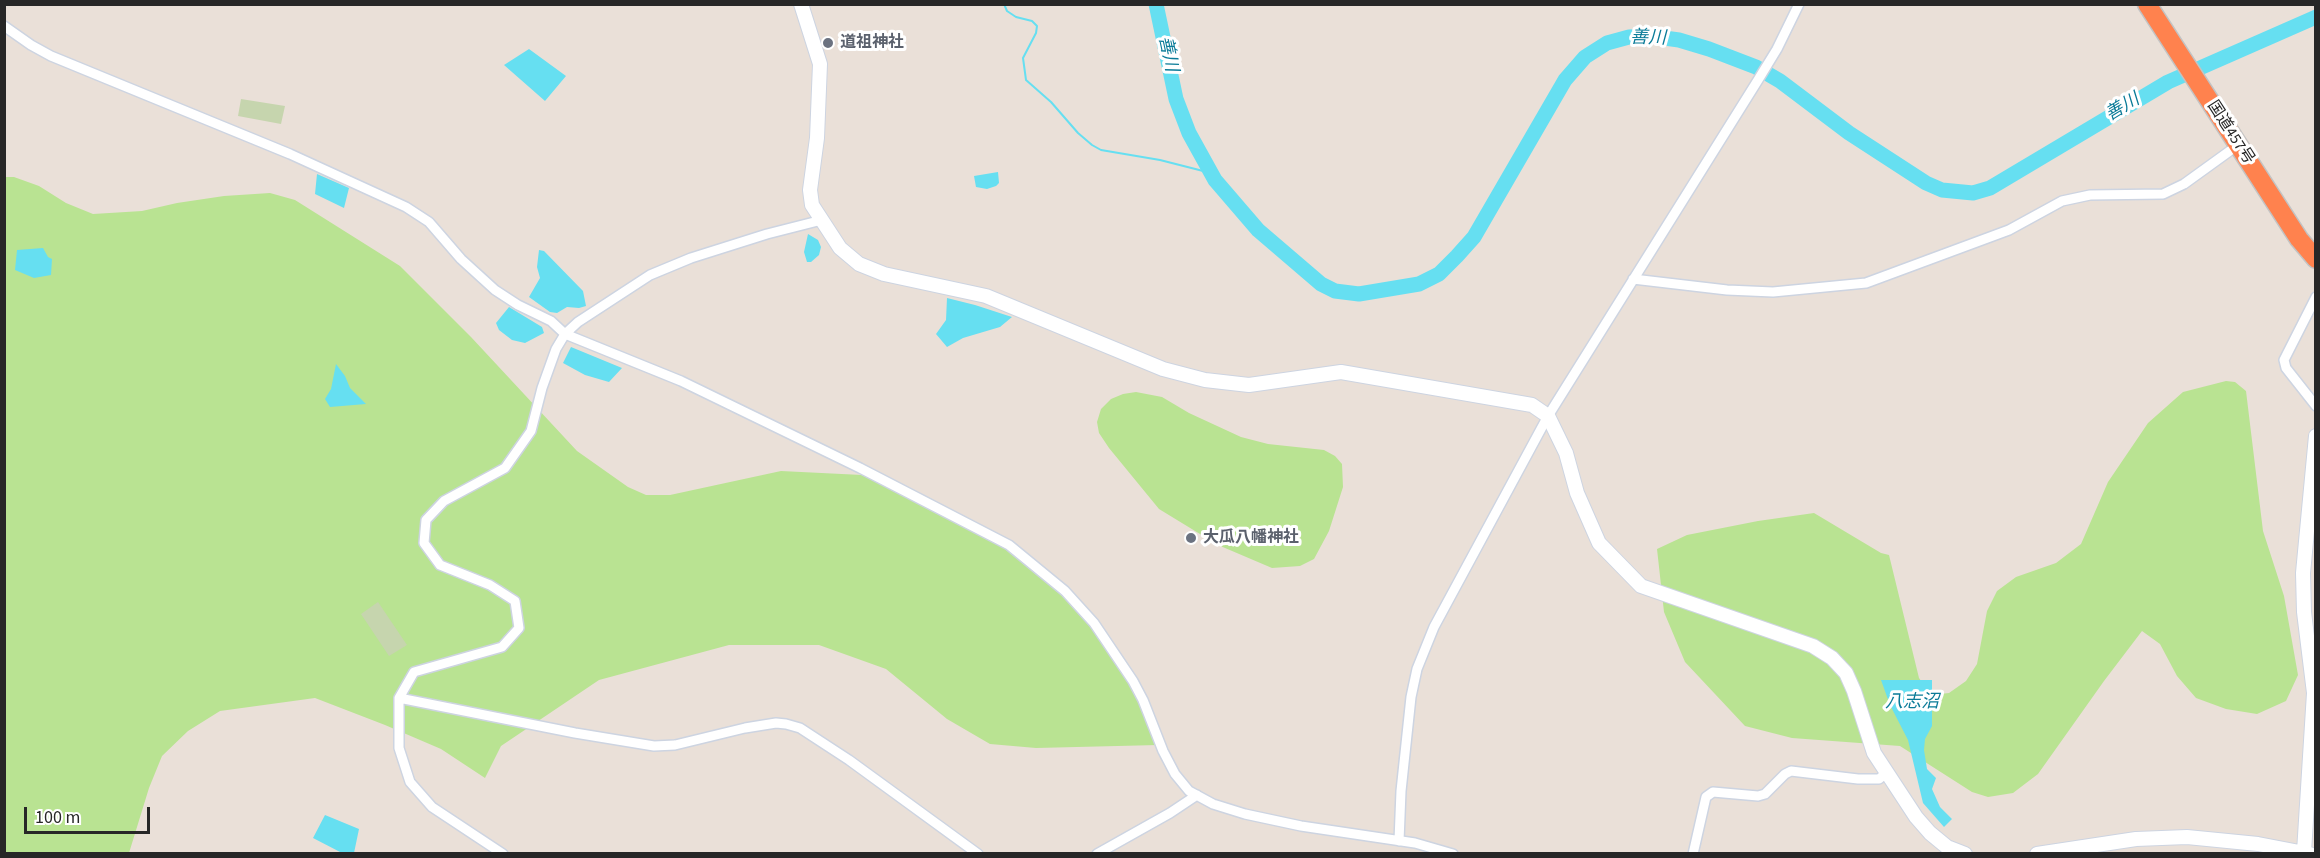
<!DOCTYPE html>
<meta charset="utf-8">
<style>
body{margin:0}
#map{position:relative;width:2320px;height:858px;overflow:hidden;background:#eae0d8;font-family:"Source Sans 3",sans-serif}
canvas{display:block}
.frame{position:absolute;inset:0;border:6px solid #272727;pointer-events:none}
.scale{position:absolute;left:24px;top:807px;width:126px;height:27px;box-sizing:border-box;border:3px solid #272727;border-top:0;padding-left:8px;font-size:18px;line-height:21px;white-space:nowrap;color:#272727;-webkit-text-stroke:4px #fff;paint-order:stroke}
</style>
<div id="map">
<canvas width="2320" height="858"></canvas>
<div class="frame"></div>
<div class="scale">100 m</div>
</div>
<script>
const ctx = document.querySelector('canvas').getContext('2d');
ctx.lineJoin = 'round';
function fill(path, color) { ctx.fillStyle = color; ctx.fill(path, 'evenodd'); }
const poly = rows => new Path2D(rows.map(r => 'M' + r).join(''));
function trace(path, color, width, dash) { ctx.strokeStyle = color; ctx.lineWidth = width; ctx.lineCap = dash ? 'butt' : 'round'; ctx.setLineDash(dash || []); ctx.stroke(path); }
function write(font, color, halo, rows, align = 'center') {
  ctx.font = font + ' "Source Sans 3","Noto Sans JP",sans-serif'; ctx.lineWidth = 6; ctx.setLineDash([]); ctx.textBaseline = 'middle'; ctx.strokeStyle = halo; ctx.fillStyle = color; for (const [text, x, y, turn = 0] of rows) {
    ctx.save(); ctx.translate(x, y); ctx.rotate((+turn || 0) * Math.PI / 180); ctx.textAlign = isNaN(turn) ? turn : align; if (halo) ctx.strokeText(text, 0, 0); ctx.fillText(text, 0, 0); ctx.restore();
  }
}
fill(poly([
 [5,177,14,177,39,186,66,203,93,214,142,211,177,203,224,196,270,193,295,200,400,266,471,337,577,451,628,487,646,495,670,495,781,471,862,475,930,498,1031,559,1099,622,1138,686,1158,745,1036,748,990,744,947,719,886,669,819,645,729,645,599,680,501,746,485,778,441,749,385,725,315,698,220,711,188,731,162,756,149,788,129,853,5,854],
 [2226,381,2235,382,2246,391,2263,531,2284,596,2298,675,2286,701,2257,714,2226,709,2196,698,2177,676,2160,644,2142,631,2104,681,2038,774,2013,793,1988,797,1972,792,1900,746,1792,738,1745,726,1685,662,1664,612,1657,549,1687,535,1758,521,1814,513,1881,553,1889,555,1919,678,1928,691,1940,694,1949,693,1966,681,1977,664,1987,611,1997,591,2016,577,2056,563,2081,544,2108,482,2148,423,2183,392],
 [1136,392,1162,397,1189,413,1241,437,1268,444,1324,450,1335,456,1342,464,1343,487,1329,531,1314,559,1300,566,1272,568,1218,545,1159,509,1109,448,1099,433,1097,422,1101,409,1111,399,1123,394]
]), '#b9e392');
fill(poly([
 [241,99,285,106,281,124,238,116],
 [378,602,407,645,389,656,361,614]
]), '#c6d5ae');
fill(poly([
 [529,49,566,76,545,101,504,65],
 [998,172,999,183,996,186,987,189,976,187,974,176],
 [317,174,349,188,344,208,315,194],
 [808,234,818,240,821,247,819,255,811,262,807,262,804,252],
 [43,248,48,257,52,259,51,275,34,278,15,270,17,250],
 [539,250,544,251,583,291,586,306,579,308,567,307,557,313,550,312,529,297,540,278,537,267],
 [947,298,975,305,1012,317,1000,327,963,338,947,347,936,334,946,320],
 [509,307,542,327,544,333,525,343,512,340,499,330,496,323],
 [571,347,622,368,609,382,585,375,563,363],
 [336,364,345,376,350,388,366,404,330,407,325,399,331,389],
 [1881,680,1932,680,1932,726,1925,739,1924,750,1927,769,1936,778,1932,789,1940,807,1952,819,1944,827,1923,803,1908,740,1890,705],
 [325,815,359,829,354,853,342,853,313,838]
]), '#66dff1');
trace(poly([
 [1004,4,1007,11,1016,17,1032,21,1037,26,1036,33,1023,58,1026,80,1051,102,1078,133,1092,145,1101,150,1160,160,1211,173]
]), '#66dff1', 2);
trace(poly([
 [1156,4,1176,99,1189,133,1215,180,1258,230,1321,284,1335,291,1359,294,1419,284,1439,274,1457,256,1474,237,1565,80,1585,57,1607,43,1629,37,1650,36,1679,40,1709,49,1756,67,1780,81,1849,133,1926,183,1942,190,1973,193,1990,188,2168,82,2316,17]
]), '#66dff1', 15);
const street = poly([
 [4,26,31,45,51,56,290,154,406,207,429,222,461,259,495,290,518,305,551,321,565,334,681,381,860,468,1009,545,1065,591,1094,623,1133,681,1143,700,1163,751,1175,774,1189,791,1213,804,1245,814,1301,826,1415,843,1453,854],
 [1633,279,1727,290,1773,292,1866,283,2009,230,2062,201,2090,195,2163,194,2184,184,2238,145],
 [2316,297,2284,360,2286,368,2316,406],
 [399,698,575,733,654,746,675,745,745,728,776,723,786,724,800,728,849,760,978,854],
 [1399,841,1401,791,1411,697,1417,669,1434,627,1548,416,1758,80,1777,49,1799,4],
 [503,854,432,807,410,782,399,748,399,698,414,672,502,647,519,628,515,601,490,585,440,565,424,543,426,520,444,501,505,468,531,431,542,388,556,349,565,334,578,322,650,275,691,258,767,234,822,220],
 [1097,854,1170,813,1197,795],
 [1693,854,1706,797,1713,792,1758,796,1765,794,1785,774,1791,771,1858,779,1879,779,1886,773]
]);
const secondary = poly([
 [801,4,820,64,817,138,810,190,812,205,840,248,859,264,884,274,986,296,1163,369,1205,380,1249,385,1341,372,1532,405,1548,416,1566,453,1577,493,1599,543,1641,586,1813,646,1832,658,1846,673,1854,691,1874,753,1916,817,1930,833,1947,847,1965,854],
 [2304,852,2314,693,2304,612,2303,573,2316,436],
 [2037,854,2136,839,2187,837,2258,844,2310,854]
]);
const highway = poly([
 [2147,4,2299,239,2316,259]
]);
trace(street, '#cdd4e1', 12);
trace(secondary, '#cdd4e1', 16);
trace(highway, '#c3c3c3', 21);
trace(street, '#fff', 9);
trace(secondary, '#fff', 14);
trace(highway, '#ff824e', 18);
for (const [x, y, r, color] of [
 [828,43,6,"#6b7280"],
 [1191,538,6,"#6b7280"]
]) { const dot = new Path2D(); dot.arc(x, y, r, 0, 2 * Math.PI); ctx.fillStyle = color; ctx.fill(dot); trace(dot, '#fff', 2); }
write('bold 16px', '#5b616d', '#fff', [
 ["道祖神社",840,43],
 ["大瓜八幡神社",1203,538]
], 'left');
write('16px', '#272727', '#fff', [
 ["国道457号",2230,133,57]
]);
write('italic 18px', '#0a7b98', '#fff', [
 ["善川",1648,39,1],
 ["善川",1167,54,78],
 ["善川",2123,108,-31],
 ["八志沼",1912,703]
]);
</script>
